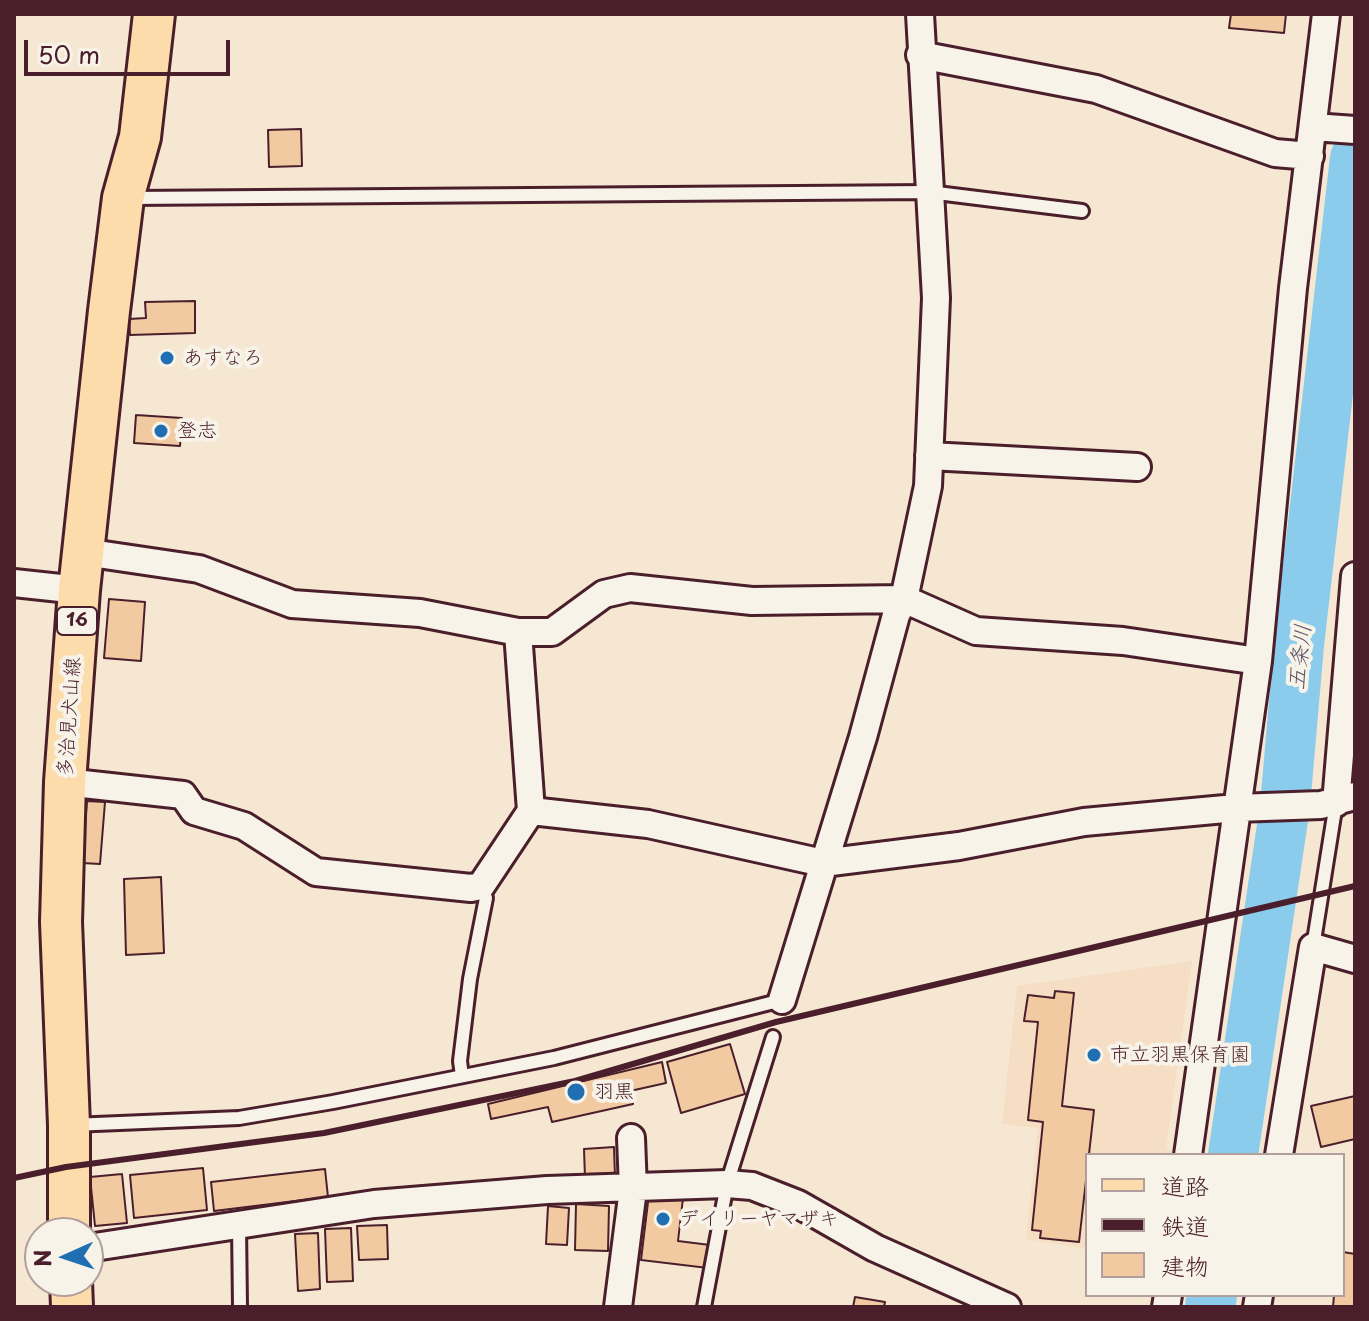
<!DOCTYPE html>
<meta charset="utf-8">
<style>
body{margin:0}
#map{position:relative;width:1369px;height:1321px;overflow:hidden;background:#f6e7d3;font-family:"Playpen Sans","Klee One",sans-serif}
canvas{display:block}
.frame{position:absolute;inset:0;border:16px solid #4a1f2b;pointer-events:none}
.legend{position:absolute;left:1085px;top:1153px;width:260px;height:144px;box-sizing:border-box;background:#f7f3e8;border:2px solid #b29e9c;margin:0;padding:10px 14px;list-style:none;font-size:24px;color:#4a1f2b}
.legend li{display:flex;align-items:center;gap:16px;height:40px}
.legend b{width:40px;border:2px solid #b29e9c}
.north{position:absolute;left:24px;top:1217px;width:80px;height:80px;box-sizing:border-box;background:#f7f3e8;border:2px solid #b29e9c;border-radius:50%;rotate:267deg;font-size:22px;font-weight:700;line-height:32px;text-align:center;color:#4a1f2b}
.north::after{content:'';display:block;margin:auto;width:28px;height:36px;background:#1f6fb2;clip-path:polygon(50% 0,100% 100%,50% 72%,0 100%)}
.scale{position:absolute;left:24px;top:40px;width:206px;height:36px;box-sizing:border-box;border:4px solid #4a1f2b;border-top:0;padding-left:10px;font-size:24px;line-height:28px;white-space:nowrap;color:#4a1f2b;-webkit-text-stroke:6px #f7f3e8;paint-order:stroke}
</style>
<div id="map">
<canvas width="1369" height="1321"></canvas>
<div class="frame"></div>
<ul class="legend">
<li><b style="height:10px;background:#fddcac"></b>道路</li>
<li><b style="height:10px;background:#4a1f2b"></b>鉄道</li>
<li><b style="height:22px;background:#f2caa1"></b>建物</li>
</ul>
<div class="north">N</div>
<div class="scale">50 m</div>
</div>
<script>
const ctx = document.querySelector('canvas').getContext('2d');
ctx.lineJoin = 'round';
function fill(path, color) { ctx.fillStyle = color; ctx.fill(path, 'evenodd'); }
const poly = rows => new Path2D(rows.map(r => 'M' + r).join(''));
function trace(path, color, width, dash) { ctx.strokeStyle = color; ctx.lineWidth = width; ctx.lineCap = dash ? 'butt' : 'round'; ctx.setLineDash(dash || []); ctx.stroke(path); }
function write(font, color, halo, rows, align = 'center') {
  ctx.font = font + ' "Playpen Sans","Klee One",sans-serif'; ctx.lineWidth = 8; ctx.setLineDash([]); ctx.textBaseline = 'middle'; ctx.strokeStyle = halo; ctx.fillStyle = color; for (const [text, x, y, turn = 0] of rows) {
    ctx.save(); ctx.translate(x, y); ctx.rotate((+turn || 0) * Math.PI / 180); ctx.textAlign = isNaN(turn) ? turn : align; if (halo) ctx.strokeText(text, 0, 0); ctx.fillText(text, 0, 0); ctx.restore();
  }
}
fill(poly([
 [1192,961,1166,1149,1182,1151,1181,1155,1087,1155,1087,1249,1026,1239,1038,1128,1002,1124,1017,986]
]), '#f5dec4');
trace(poly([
 [1233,1155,1285,806,1299,645,1355,158],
 [1210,1307,1212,1295]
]), '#8bcbec', 50);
const building = poly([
 [1231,14,1286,14,1284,33,1229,28,1231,14],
 [301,129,302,166,269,167,268,130,301,129],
 [195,301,195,333,130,335,129,319,146,318,145,302,195,301],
 [136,415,182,418,180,446,134,443,136,415],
 [109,599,145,602,141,661,104,658,109,599],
 [87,801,105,802,100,864,82,863,87,801],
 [161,877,164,953,126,955,124,879,161,877],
 [1055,991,1074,993,1062,1106,1094,1110,1079,1242,1040,1238,1041,1231,1032,1230,1043,1122,1028,1120,1038,1022,1024,1021,1028,995,1054,998,1055,991],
 [730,1044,745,1094,681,1113,667,1062,730,1044],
 [662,1062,666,1083,630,1091,633,1104,552,1122,548,1107,491,1119,488,1104,662,1062],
 [1355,1096,1355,1139,1321,1147,1311,1106,1355,1096],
 [614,1147,615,1177,585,1178,584,1149,614,1147],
 [203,1168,207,1210,134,1218,130,1175,203,1168],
 [325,1169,328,1197,214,1211,211,1182,325,1169],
 [122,1174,127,1223,95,1226,90,1177,122,1174],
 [649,1194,683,1198,678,1241,710,1245,708,1268,641,1260,649,1194],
 [576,1204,609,1206,608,1251,575,1250,576,1204],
 [548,1206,569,1208,567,1245,546,1244,548,1206],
 [387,1225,388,1259,359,1260,357,1226,387,1225],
 [351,1228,353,1281,327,1282,325,1229,351,1228],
 [318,1233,320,1289,298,1291,295,1234,318,1233],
 [1343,1252,1355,1254,1355,1307,1333,1307,1334,1295,1343,1295,1343,1252],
 [855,1297,885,1302,884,1307,853,1307,855,1297]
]);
fill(building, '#f2caa1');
trace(building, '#4a1f2b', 2);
const service = poly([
 [130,198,929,192,1082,211],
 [1313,947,1336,803],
 [462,1076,460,1061,470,979,486,898,481,886],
 [72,1125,239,1118,333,1102,554,1058,782,1000],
 [239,1225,240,1307],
 [704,1307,727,1184,773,1037]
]);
const minor = poly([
 [920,55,1096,89,1275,153,1310,156],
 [1313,127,1355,130],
 [929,456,1137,467],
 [84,552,199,569,292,604,420,613,518,632,552,632,604,594,630,588,752,601,904,599,976,631,1123,641,1258,661],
 [14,583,79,590],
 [65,782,183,795,194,811,244,826,316,872,471,888,481,886,531,811,518,632],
 [1336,803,1355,576],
 [531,811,648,824,823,863,959,846,1084,822,1236,808,1321,805,1355,796],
 [782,1000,863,737,896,615,904,599,928,486,936,298,920,14],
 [1188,1155,1258,661,1293,288,1326,14],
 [1279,1155,1313,947,1355,959],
 [88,1248,374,1204,547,1190,727,1184,752,1186,798,1204,875,1248,1007,1307],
 [618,1307,633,1189,631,1138],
 [1166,1307,1168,1295],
 [1257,1307,1259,1295]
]);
const primary = poly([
 [69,1233,69,1125,61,922,65,782,79,590,109,311,123,198,140,137,154,14],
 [71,1281,72,1307]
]);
trace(service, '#4a1f2b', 18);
trace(minor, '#4a1f2b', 32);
trace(primary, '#4a1f2b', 46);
trace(service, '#f7f3e8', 12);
trace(minor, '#f7f3e8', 26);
trace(primary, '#fddcac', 40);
trace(poly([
 [14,1178,66,1167,324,1133,575,1081,776,1022,1355,886]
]), '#4a1f2b', 6);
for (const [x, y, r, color] of [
 [167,358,8,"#1f6fb2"],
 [161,431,8,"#1f6fb2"],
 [1094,1055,8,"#1f6fb2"],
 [576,1092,10,"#1f6fb2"],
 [663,1219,8,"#1f6fb2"]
]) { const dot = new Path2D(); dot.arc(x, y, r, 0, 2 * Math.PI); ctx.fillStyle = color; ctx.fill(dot); trace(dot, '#f7f3e8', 3); }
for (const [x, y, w] of [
 [77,621,40]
]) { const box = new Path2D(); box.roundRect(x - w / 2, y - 14, w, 28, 6); ctx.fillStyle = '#f7f3e8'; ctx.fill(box); trace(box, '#4a1f2b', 2); }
write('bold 18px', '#4a1f2b', null, [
 ["16",77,621]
]);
write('20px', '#4a1f2b', '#f7f3e8', [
 ["あすなろ",183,358],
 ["登志",177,431],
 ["市立羽黒保育園",1110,1055],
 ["羽黒",594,1092],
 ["デイリーヤマザキ",679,1219]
], 'left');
write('20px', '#4a1f2b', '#f7f3e8', [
 ["多治見犬山線",70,717,-86]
]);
write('italic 22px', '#5e5365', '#f7f3e8', [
 ["五条川",1301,657,-84]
]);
</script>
